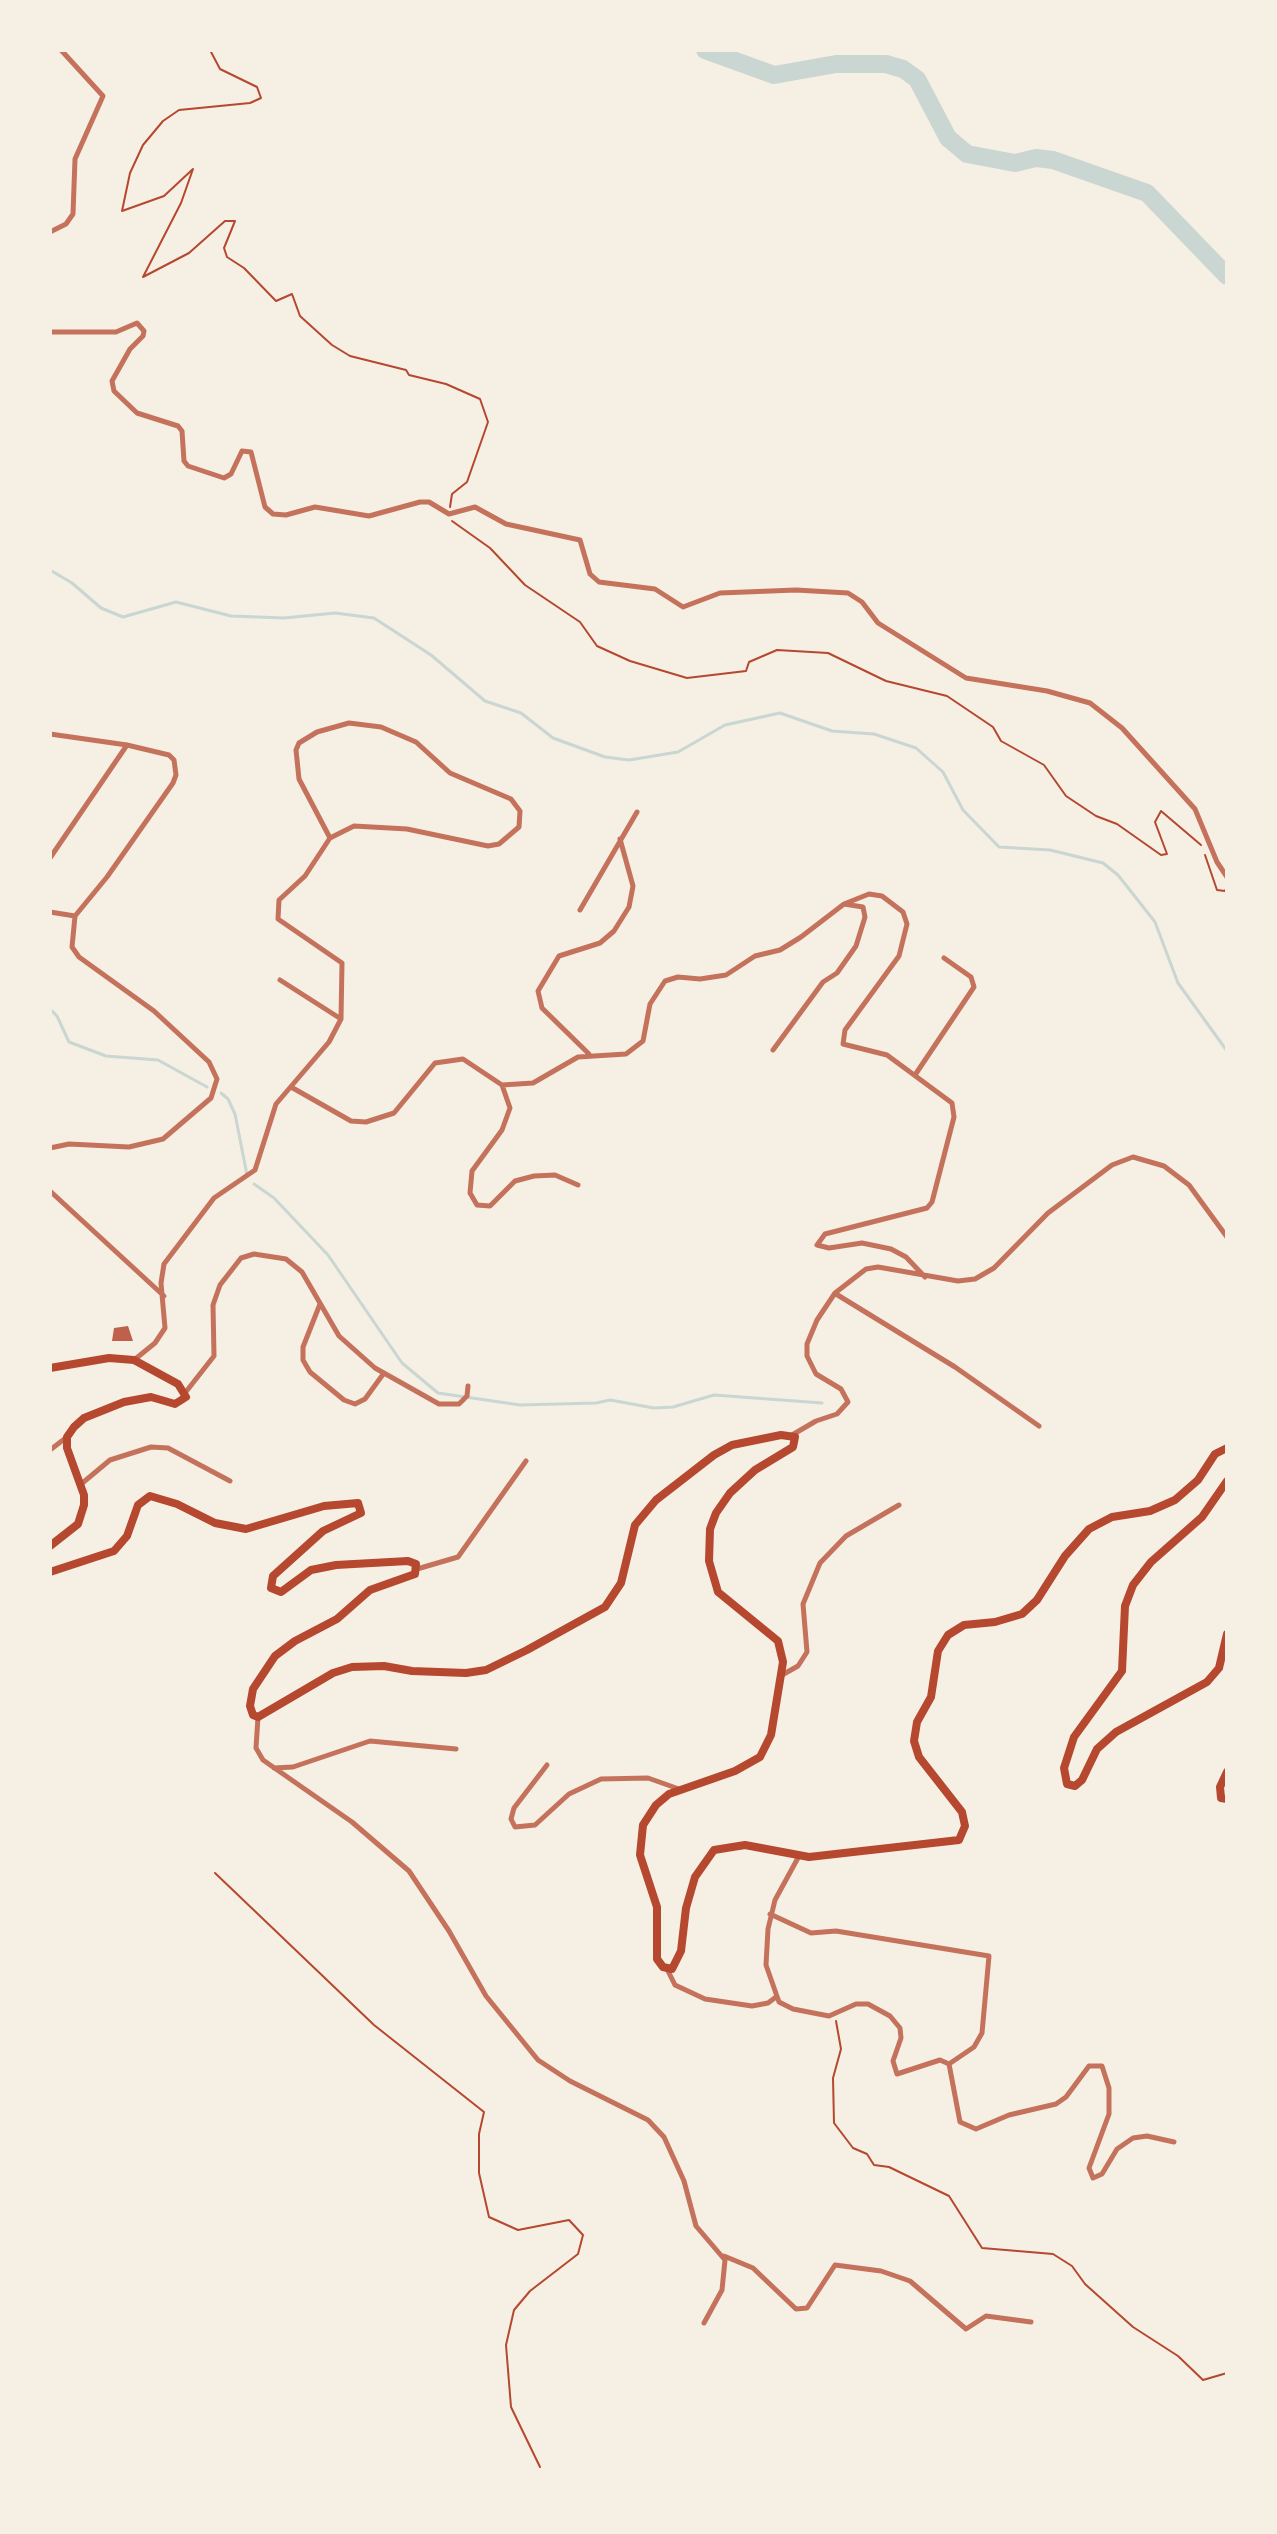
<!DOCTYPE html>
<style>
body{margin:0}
#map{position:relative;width:1277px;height:2534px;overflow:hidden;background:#f6efe4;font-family:Inter,sans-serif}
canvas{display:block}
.frame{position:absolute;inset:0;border:52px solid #f6efe4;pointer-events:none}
</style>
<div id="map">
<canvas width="1277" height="2534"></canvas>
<div class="frame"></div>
</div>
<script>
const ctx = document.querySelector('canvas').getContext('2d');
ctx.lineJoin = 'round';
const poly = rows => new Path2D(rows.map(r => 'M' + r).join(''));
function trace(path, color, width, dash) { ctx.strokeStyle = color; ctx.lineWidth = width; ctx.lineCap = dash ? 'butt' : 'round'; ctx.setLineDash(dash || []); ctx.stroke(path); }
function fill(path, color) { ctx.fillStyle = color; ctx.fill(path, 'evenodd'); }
trace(poly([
 [50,570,72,583,101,608,123,617,176,602,231,616,284,618,335,613,374,618,431,655,485,701,521,713,553,738,605,757,629,760,678,752,725,725,780,713,832,731,874,734,916,748,943,772,963,810,999,847,1050,850,1103,863,1118,875,1155,922,1178,983,1227,1051],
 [50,1009,57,1016,69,1042,106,1056,158,1060,207,1087],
 [221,1093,228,1099,235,1114,247,1175],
 [254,1184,274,1198,328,1255,402,1363,438,1393,520,1405,596,1403,610,1400,654,1408,673,1407,714,1395,822,1403]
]), '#c9d6d2', 3);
trace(poly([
 [705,50,774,75,836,64,886,64,903,69,917,79,948,138,967,154,1015,163,1036,158,1053,160,1147,193,1227,276]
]), '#c9d6d2', 18);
fill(poly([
 [128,1326,133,1341,112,1341,114,1328]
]), '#bf614a');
trace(poly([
 [189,50,200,50],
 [210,50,220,69,257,87,261,98,250,103,179,110,163,121,143,145,130,173,122,211,164,196,193,169,181,203,143,277,189,253,225,221,235,221,224,248,227,257,244,268,276,301,292,294,300,316,332,345,350,356,406,370,409,375,446,384,480,399,488,422,467,482,452,494,450,507],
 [452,521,490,548,525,585,580,622,597,646,630,661,687,678,746,671,749,662,777,650,828,653,886,681,947,696,993,727,1001,741,1044,765,1066,796,1096,816,1117,824,1161,855,1167,854,1155,822,1161,811,1201,845],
 [1205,855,1217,890,1225,891,1227,886],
 [215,1873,374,2025,484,2112,479,2134,479,2173,489,2217,518,2230,569,2220,583,2235,578,2254,530,2291,514,2310,506,2345,511,2407,540,2467],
 [836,2021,841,2049,833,2078,834,2123,853,2148,867,2154,874,2165,889,2167,949,2196,982,2248,1053,2254,1072,2266,1085,2284,1133,2327,1178,2356,1203,2380,1227,2373]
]), '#b5482f', 2);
trace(poly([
 [50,232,66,224,73,214,75,159,103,96,61,50],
 [50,332,116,332,137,323,144,331,143,336,130,349,112,381,114,391,137,413,178,426,182,431,184,461,188,466,224,478,231,474,242,451,251,452,265,507,273,514,286,515,315,507,369,516,420,502,429,502,449,514,475,507,506,524,580,540,590,574,599,582,655,589,683,607,720,593,796,590,848,593,862,602,878,623,966,678,1047,691,1090,703,1122,728,1195,809,1217,862,1227,877],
 [50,734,127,745,169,755,174,760,176,775,173,783,107,877,75,916,72,947,79,957,154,1011,209,1062,217,1079,211,1098,163,1139,129,1147,69,1144,50,1148],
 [50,858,127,745],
 [844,904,869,894,882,896,903,912,907,924,899,956,845,1030,843,1044,887,1055,952,1103,954,1117,932,1202,927,1208,825,1234,817,1245,829,1248,862,1243,891,1249,906,1257,925,1277],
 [580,910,637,812],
 [50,912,75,916],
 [280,980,341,1019],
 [589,1054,542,1008,538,991,559,956,600,943,614,931,629,907,633,886,620,839],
 [915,1075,974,987,971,977,944,958],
 [502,1085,533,1083,578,1057,626,1054,643,1041,650,1004,665,981,678,977,700,979,726,975,755,956,780,950,801,937,844,904,863,907,865,917,856,946,837,973,823,982,773,1050],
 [291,1087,351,1121,366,1122,394,1113,435,1063,463,1059,502,1085,510,1108,502,1130,472,1171,470,1193,477,1205,490,1206,515,1181,534,1176,555,1175,578,1185],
 [50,1191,164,1296],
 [836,1294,955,1367,1039,1426],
 [320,1304,303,1347,303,1360,310,1372,344,1400,355,1404,365,1399,384,1373],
 [134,1360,155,1343,165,1328,161,1283,164,1264,214,1198,255,1170,276,1104,329,1042,341,1019,342,963,278,919,279,900,305,876,330,838,354,826,407,829,488,846,499,844,519,827,520,811,511,799,450,773,416,742,381,727,349,723,317,732,299,743,296,750,299,779,330,838],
 [185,1393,214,1356,213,1305,220,1285,241,1258,254,1254,286,1259,302,1272,339,1336,375,1368,439,1404,459,1404,467,1396,468,1386],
 [792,1435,816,1421,837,1414,848,1402,841,1389,816,1374,807,1356,807,1344,817,1320,835,1293,866,1269,878,1267,958,1281,975,1279,994,1268,1048,1213,1112,1165,1133,1157,1164,1166,1189,1185,1227,1237],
 [50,1450,67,1437],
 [80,1485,110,1460,151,1447,168,1448,230,1481],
 [417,1569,458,1557,526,1461],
 [782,1675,798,1666,807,1652,803,1604,820,1563,846,1536,899,1505],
 [258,1717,256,1748,263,1760,352,1822,409,1871,449,1931,486,1996,538,2060,570,2081,648,2120,664,2137,684,2181,696,2226,725,2260,722,2290,704,2323],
 [547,1765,514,1808,511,1819,515,1827,535,1825,569,1794,601,1779,648,1778,679,1789],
 [274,1768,293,1767,370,1741,456,1749],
 [799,1856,775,1900,768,1929,766,1965,779,2002,793,2009,829,2016,856,2004,868,2004,890,2016,900,2028,901,2038,893,2061,897,2074,940,2060,949,2064],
 [770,1914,811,1933,836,1931,989,1956,982,2033,974,2047,949,2064],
 [667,1969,675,1985,705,1999,752,2006,768,2003,776,1997],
 [949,2064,960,2122,976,2129,1009,2115,1056,2104,1066,2097,1089,2066,1102,2066,1109,2088,1109,2114,1089,2168,1093,2178,1102,2174,1117,2149,1133,2138,1147,2136,1174,2142],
 [724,2256,753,2268,796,2309,807,2308,835,2265,881,2271,910,2281,966,2329,986,2316,1031,2322]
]), '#c5725c', 5);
trace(poly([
 [50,1368,109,1358,134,1360,178,1384,186,1397,175,1404,151,1397,124,1402,84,1418,74,1427,67,1437,67,1448,84,1495,84,1505,78,1524,50,1546],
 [1227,1481,1202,1517,1151,1562,1133,1585,1125,1606,1122,1671,1074,1737,1064,1768,1067,1784,1075,1786,1082,1780,1097,1749,1116,1732,1207,1682,1219,1668,1227,1634],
 [50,1572,114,1551,127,1536,138,1505,150,1496,177,1504,215,1523,246,1529,324,1506,358,1503,361,1513,323,1531,273,1576,271,1588,281,1592,311,1570,336,1565,408,1561,416,1564,415,1574,370,1590,337,1619,295,1641,275,1656,253,1689,250,1706,253,1715,258,1717,333,1673,352,1667,384,1666,412,1671,466,1673,486,1670,527,1650,605,1607,621,1583,635,1525,656,1500,714,1455,732,1445,781,1435,795,1437,793,1447,755,1470,730,1493,716,1513,710,1529,709,1561,718,1592,778,1641,783,1662,771,1735,760,1757,735,1771,669,1794,656,1805,643,1825,640,1855,657,1907,657,1959,663,1967,672,1969,681,1951,686,1908,695,1877,714,1850,745,1845,809,1857,959,1840,965,1826,962,1812,919,1757,914,1741,917,1722,931,1697,938,1651,948,1635,964,1625,995,1622,1022,1614,1037,1600,1065,1556,1089,1529,1112,1517,1150,1511,1175,1500,1198,1480,1215,1454,1227,1448],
 [1227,1772,1220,1787,1221,1798,1227,1799]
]), '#b5482f', 8);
</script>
